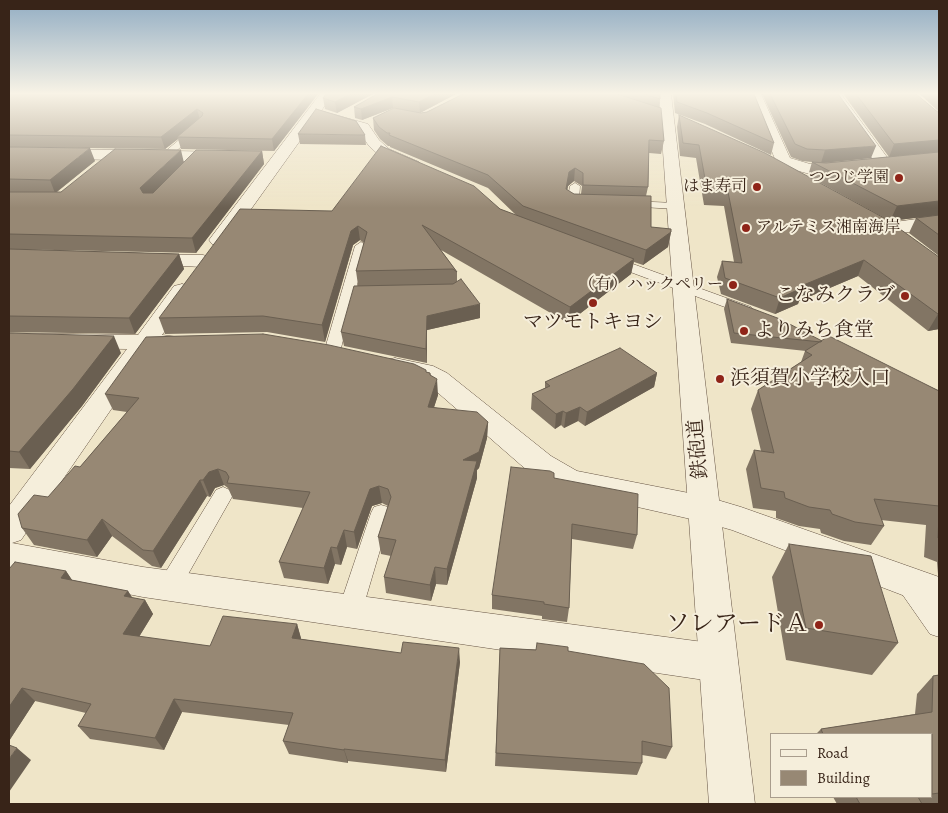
<!DOCTYPE html>
<meta charset="utf-8">
<style>
body{margin:0}
#map{position:relative;width:948px;height:813px;overflow:hidden;background:#efe5c8;font-family:Alegreya,serif}
canvas{display:block}
.frame{position:absolute;inset:0;border:10px solid #382418;pointer-events:none}
.legend{position:absolute;left:770px;top:733px;width:162px;height:65px;box-sizing:border-box;background:#f5eedb;border:1px solid #a99d8d;margin:0;padding:6px 9px;list-style:none;font-size:15px;color:#382418}
.legend li{display:flex;align-items:center;gap:10px;height:25px}
.legend b{width:25px;border:1px solid #a99d8d}
</style>
<div id="map">
<canvas width="948" height="813"></canvas>
<div class="frame"></div>
<ul class="legend">
<li><b style="height:6px;background:#f5eedb"></b>Road</li>
<li><b style="height:14px;background:#978874"></b>Building</li>
</ul>
</div>
<script>
const ctx = document.querySelector('canvas').getContext('2d');
ctx.lineJoin = 'round';
const poly = rows => new Path2D(rows.map(r => 'M' + r).join(''));
function trace(path, color, width, dash) { ctx.strokeStyle = color; ctx.lineWidth = width; ctx.lineCap = dash ? 'butt' : 'round'; ctx.setLineDash(dash || []); ctx.stroke(path); }
function fill(path, color) { ctx.fillStyle = color; ctx.fill(path, 'evenodd'); }
function write(font, color, halo, rows, align = 'center') {
  ctx.font = font + ' Alegreya,"Noto Serif JP",serif'; ctx.lineWidth = 4; ctx.setLineDash([]); ctx.textBaseline = 'middle'; ctx.strokeStyle = halo; ctx.fillStyle = color; for (const [text, x, y, turn = 0] of rows) {
    ctx.save(); ctx.translate(x, y); ctx.rotate((+turn || 0) * Math.PI / 180); ctx.textAlign = isNaN(turn) ? turn : align; if (halo) ctx.strokeText(text, 0, 0); ctx.fillText(text, 0, 0); ctx.restore();
  }
}
const service = poly([
 [197,125,200,126,200,130,168,158,162,158,162,154,197,125],
 [575,183,580,186,579,200,592,201,594,203,592,205,569,205,567,203,570,186,575,183],
 [629,201,676,203,682,206,676,209,625,206,623,204,629,201],
 [361,242,367,246,340,352,338,355,326,355,324,352,355,246,361,242],
 [611,256,751,307,753,310,751,313,741,313,606,263,604,260,606,257,611,256],
 [223,487,230,490,233,495,178,592,170,595,162,592,159,585,162,578,216,490,223,487],
 [381,505,388,507,391,513,362,611,358,618,350,622,342,618,338,611,371,513,374,507,381,505],
 [908,574,916,577,939,607,939,637,930,634,900,591,897,584,900,577,908,574]
]);
const minor = poly([
 [320,94,333,94,321,111,368,124,379,140,389,149,419,162,421,165,419,168,407,168,379,155,369,146,358,130,317,117,226,244,219,246,212,244,209,240,212,236,320,94],
 [749,94,761,94,790,158,810,164,848,162,854,164,856,167,854,170,810,174,791,169,781,174,775,172,773,169,777,164,749,94],
 [828,94,841,94,892,164,890,167,878,167,828,94],
 [9,148,228,152,233,154,236,157,233,160,228,162,9,158,9,148],
 [939,216,939,228,887,235,880,233,878,229,880,225,887,223,939,216],
 [145,254,203,255,210,257,213,261,210,265,203,267,138,264,135,260,138,256,145,254],
 [182,284,190,286,193,291,162,335,186,338,189,343,186,348,177,350,152,350,21,540,12,543,143,567,718,644,732,650,738,663,732,676,718,682,143,597,9,571,9,506,127,349,9,347,9,333,138,335,174,286,182,284],
 [395,358,433,366,447,373,551,456,577,471,704,496,741,507,939,577,939,609,732,530,704,522,558,489,529,472,429,385,416,378,386,372,382,366,386,360,395,358]
]);
const tertiary = poly([
 [659,94,671,94,755,804,709,804,659,94]
]);
trace(service, '#665444', 1);
trace(minor, '#665444', 1);
trace(tertiary, '#665444', 1);
fill(service, '#f5eedb');
fill(minor, '#f5eedb');
fill(tertiary, '#f5eedb');
fill(poly([
 [9,94,318,94,274,151,181,149,178,139,165,149,9,147],
 [326,94,373,94,337,113,325,109,323,98],
 [377,94,456,94,420,113,427,112,463,94,660,94,660,99,659,107,664,141,661,154,649,153,648,187,646,196,651,227,671,232,668,247,643,265,634,262,631,274,568,323,441,250,457,272,457,281,480,318,427,330,427,363,344,346,341,332,358,285,356,271,364,243,360,240,353,245,325,342,267,332,165,334,159,318,332,211,500,209,517,216,488,188,390,147,390,146,388,146,380,139,374,130,373,118,403,110,393,108,362,120,355,118,354,107],
 [574,181,582,186,581,194,574,194,567,190,568,186],
 [673,94,754,94,774,143,771,155,705,124,675,113],
 [762,94,838,94,871,158,824,163,826,163,939,152,889,157,844,95,844,94,916,94,939,113,939,215,890,221,808,176,812,162,802,161,791,157],
 [918,94,939,94,939,112,922,96],
 [679,115,939,257,939,329,928,331,858,276,799,301,798,304,775,314,721,294,717,277,722,261,734,262,724,206,704,205,696,158,680,156,677,127],
 [298,134,365,135,366,145,300,144],
 [9,147,95,161,57,192,61,192,184,162,262,151,264,164,196,253,9,249],
 [939,215,939,256,909,233,916,218],
 [9,249,179,254,184,269,135,334,9,332],
 [727,299,822,341,938,390,939,387,939,575,938,574,937,562,924,557,926,525,881,520,884,526,871,545,844,541,821,533,820,529,799,526,776,518,776,511,753,508,746,469,754,450,761,451,751,409,758,390,801,362,805,351,806,351,731,343,724,309],
 [9,333,121,353,82,406,30,469,9,468],
 [426,372,430,373,438,395,434,407,488,422,487,438,479,468,477,470,477,478,447,585,436,584,431,601,386,593,384,577,391,556,381,554,378,537,388,506,382,503,372,506,357,549,347,547,341,565,335,564,328,584,284,578,279,562,303,508,233,499,228,488,224,485,215,488,210,497,207,496,161,568,152,566,112,536,97,557,34,545,22,528,48,497,80,467,127,412,113,410,105,394],
 [657,373,654,387,585,426,578,421,564,428,561,425,555,429,531,409,532,394,545,388,545,382],
 [554,478,637,535,633,549,572,539,569,608,567,622,542,619,542,616,492,609,492,595],
 [789,544,898,643,872,675,786,660,772,577],
 [9,569,66,571,72,580,128,591,132,598,145,600,153,614,139,637,210,646,297,624,301,639,460,662,446,772,348,761,348,763,289,754,283,741,289,725,182,712,164,750,90,739,78,726,86,713,35,701,9,741],
 [500,648,568,651,672,747,666,759,642,755,642,763,637,775,495,766],
 [939,675,939,804,837,804,833,797,932,797,932,734,816,734,821,729,915,714,917,694,933,676]
]), '#827564');
fill(poly([
 [308,94,318,94,274,151,272,139],
 [350,94,373,94,337,113,335,102],
 [434,94,456,94,420,113,419,102],
 [392,97,393,108,362,120,361,109],
 [197,109,200,120,177,137,178,139,165,149,161,137],
 [939,140,939,152,889,157,894,144],
 [876,146,871,158,821,163,825,150],
 [90,148,95,161,55,193,50,180],
 [181,150,184,163,145,202,140,188],
 [262,151,264,164,196,253,192,238],
 [575,168,574,181,568,186,565,203,566,189,569,172],
 [939,201,939,215,890,221,897,206],
 [358,226,360,240,353,245,325,342,322,325,351,231],
 [671,232,668,247,643,265,646,250],
 [179,254,184,269,135,334,129,318],
 [634,259,631,274,568,323,570,307],
 [864,260,858,276,799,301,798,304,775,314,780,298,801,286],
 [480,304,480,318,427,330,427,363,426,349,427,316],
 [939,313,939,329,928,331,938,314],
 [114,336,121,353,82,406,30,469,19,452],
 [657,373,654,387,585,426,587,412],
 [437,379,438,395,429,423,428,407],
 [580,407,578,421,564,428,566,413],
 [563,411,561,425,555,429,556,414],
 [488,422,487,438,479,468,477,470,477,478,447,585,447,569,463,460],
 [218,469,224,485,215,488,210,497,203,480,209,472],
 [200,480,207,496,161,568,153,551],
 [379,486,382,503,372,506,357,549,354,532,370,489],
 [102,519,112,536,97,557,87,540],
 [344,530,347,547,341,565,337,548],
 [331,547,335,564,328,584,324,568],
 [435,567,436,584,431,601,430,585],
 [66,571,76,586,61,578],
 [128,591,137,605,124,596],
 [145,600,153,614,132,648,123,634],
 [297,624,301,638,297,652,292,638],
 [459,648,460,662,446,772,445,760],
 [22,688,35,701,9,741,9,707],
 [174,699,182,712,164,750,155,738],
 [17,748,31,760,9,792,9,759],
 [344,749,348,761,348,763,344,750]
]), '#6a5f51');
const building = poly([
 [9,94,308,94,272,139,177,137,202,116,203,113,197,109,161,137,9,135,9,94],
 [326,94,350,94,335,102,323,98,326,94],
 [377,94,434,94,419,102,392,97,361,109,354,107,377,94],
 [463,94,617,94,661,108,664,141,649,140,648,187,583,185,583,173,575,168,569,172,566,189,574,194,651,196,651,227,671,229,671,232,646,250,523,206,488,175,389,135,390,133,387,133,379,127,373,118,394,108,421,113,427,112,463,94],
 [644,94,660,94,660,99,644,94],
 [676,94,754,94,774,143,707,113,677,102,676,94],
 [770,94,838,94,876,146,825,150,807,149,795,144,770,94],
 [856,94,916,94,939,113,939,140,894,144,856,94],
 [316,109,356,121,365,135,298,134,316,109],
 [679,115,765,153,886,219,939,257,939,313,938,314,864,260,801,286,804,287,780,298,725,278,722,261,742,263,728,192,707,190,699,145,683,143,679,115],
 [381,146,474,186,500,209,634,259,570,307,422,225,457,272,453,269,356,271,367,232,358,226,351,231,322,325,263,316,159,318,240,209,332,211,381,146],
 [9,147,90,148,50,180,9,179,9,147],
 [115,149,181,150,140,188,143,193,153,193,196,150,262,151,192,238,9,234,9,192,61,192,115,149],
 [939,152,939,201,897,206,812,162,826,163,939,152],
 [939,215,939,235,916,218,939,215],
 [9,249,179,254,129,318,9,316,9,249],
 [461,279,480,304,427,316,426,349,341,332,354,286,453,284,461,279],
 [727,299,780,319,822,341,821,342,734,333,727,299],
 [9,333,114,336,73,389,19,452,9,451,9,333],
 [263,334,329,345,414,364,426,370,426,372,430,373,430,375,437,379,428,407,477,412,488,422,479,452,463,460,477,461,447,569,435,567,430,585,384,577,396,540,378,537,391,497,388,489,379,486,370,489,354,532,344,530,337,548,331,547,324,568,279,562,310,492,227,483,229,477,226,472,218,469,209,472,203,480,200,480,153,551,143,550,102,519,87,540,22,528,18,514,34,495,48,497,75,466,80,467,139,398,105,394,146,337,263,334],
 [829,336,939,391,939,506,874,499,884,526,855,522,832,514,830,510,809,507,785,498,784,492,761,488,754,450,774,453,758,390,812,355,805,351,829,336],
 [620,348,657,373,587,412,580,407,566,413,563,411,556,414,532,394,550,386,545,382,620,348],
 [511,467,550,471,554,473,554,478,638,494,637,535,572,524,569,608,544,604,544,602,492,595,511,467],
 [939,515,939,539,938,538,939,515],
 [789,544,871,556,898,643,806,628,789,544],
 [15,562,66,571,61,578,128,591,124,596,145,600,123,634,210,646,223,616,297,624,292,638,401,653,403,642,459,648,445,760,344,749,344,750,283,741,293,713,174,699,155,738,78,726,91,704,22,688,9,707,9,569,15,562],
 [537,643,568,647,568,651,644,664,669,688,672,747,642,741,642,763,496,753,500,648,536,650,537,643],
 [939,675,939,793,932,794,932,734,823,734,821,729,932,712,933,676,939,675],
 [9,745,17,748,9,759,9,745],
 [856,797,918,797,922,804,860,804,856,797]
]);
fill(building, '#978874');
trace(building, '#6a5f51', 1);
const sky = ctx.createLinearGradient(0, 0, 0, 208);
sky.addColorStop(0, '#92adc3');
sky.addColorStop(0.45, '#f8f3e6');
sky.addColorStop(1, '#f8f3e600');
ctx.fillStyle = sky;
ctx.fillRect(0, 0, 948, 208);
for (const [x, y, r, color] of [
 [899,178,5,"#8f2418"],
 [757,187,5,"#8f2418"],
 [746,228,5,"#8f2418"],
 [733,285,5,"#8f2418"],
 [905,296,5,"#8f2418"],
 [593,303,5,"#8f2418"],
 [744,331,5,"#8f2418"],
 [720,379,5,"#8f2418"],
 [819,625,5,"#8f2418"]
]) { const dot = new Path2D(); dot.arc(x, y, r, 0, 2 * Math.PI); ctx.fillStyle = color; ctx.fill(dot); trace(dot, '#f5eedb', 2); }
write('16px', '#382418', '#f5eedb', [
 ["つつじ学園",889,178],
 ["はま寿司",747,187],
 ["アルテミス湘南海岸",756,228,"left"],
 ["（有）ハックペリー",723,285]
], 'right');
write('20px', '#382418', '#f5eedb', [
 ["こなみクラブ",895,296,"right"],
 ["マツモトキヨシ",593,323,"center"],
 ["よりみち食堂",754,331],
 ["浜須賀小学校入口",730,379]
], 'left');
write('20px', '#382418', '#f5eedb', [
 ["鉄砲道",699,449,-95]
]);
write('24px', '#382418', '#f5eedb', [
 ["ソレアードＡ",809,625]
], 'right');
</script>
